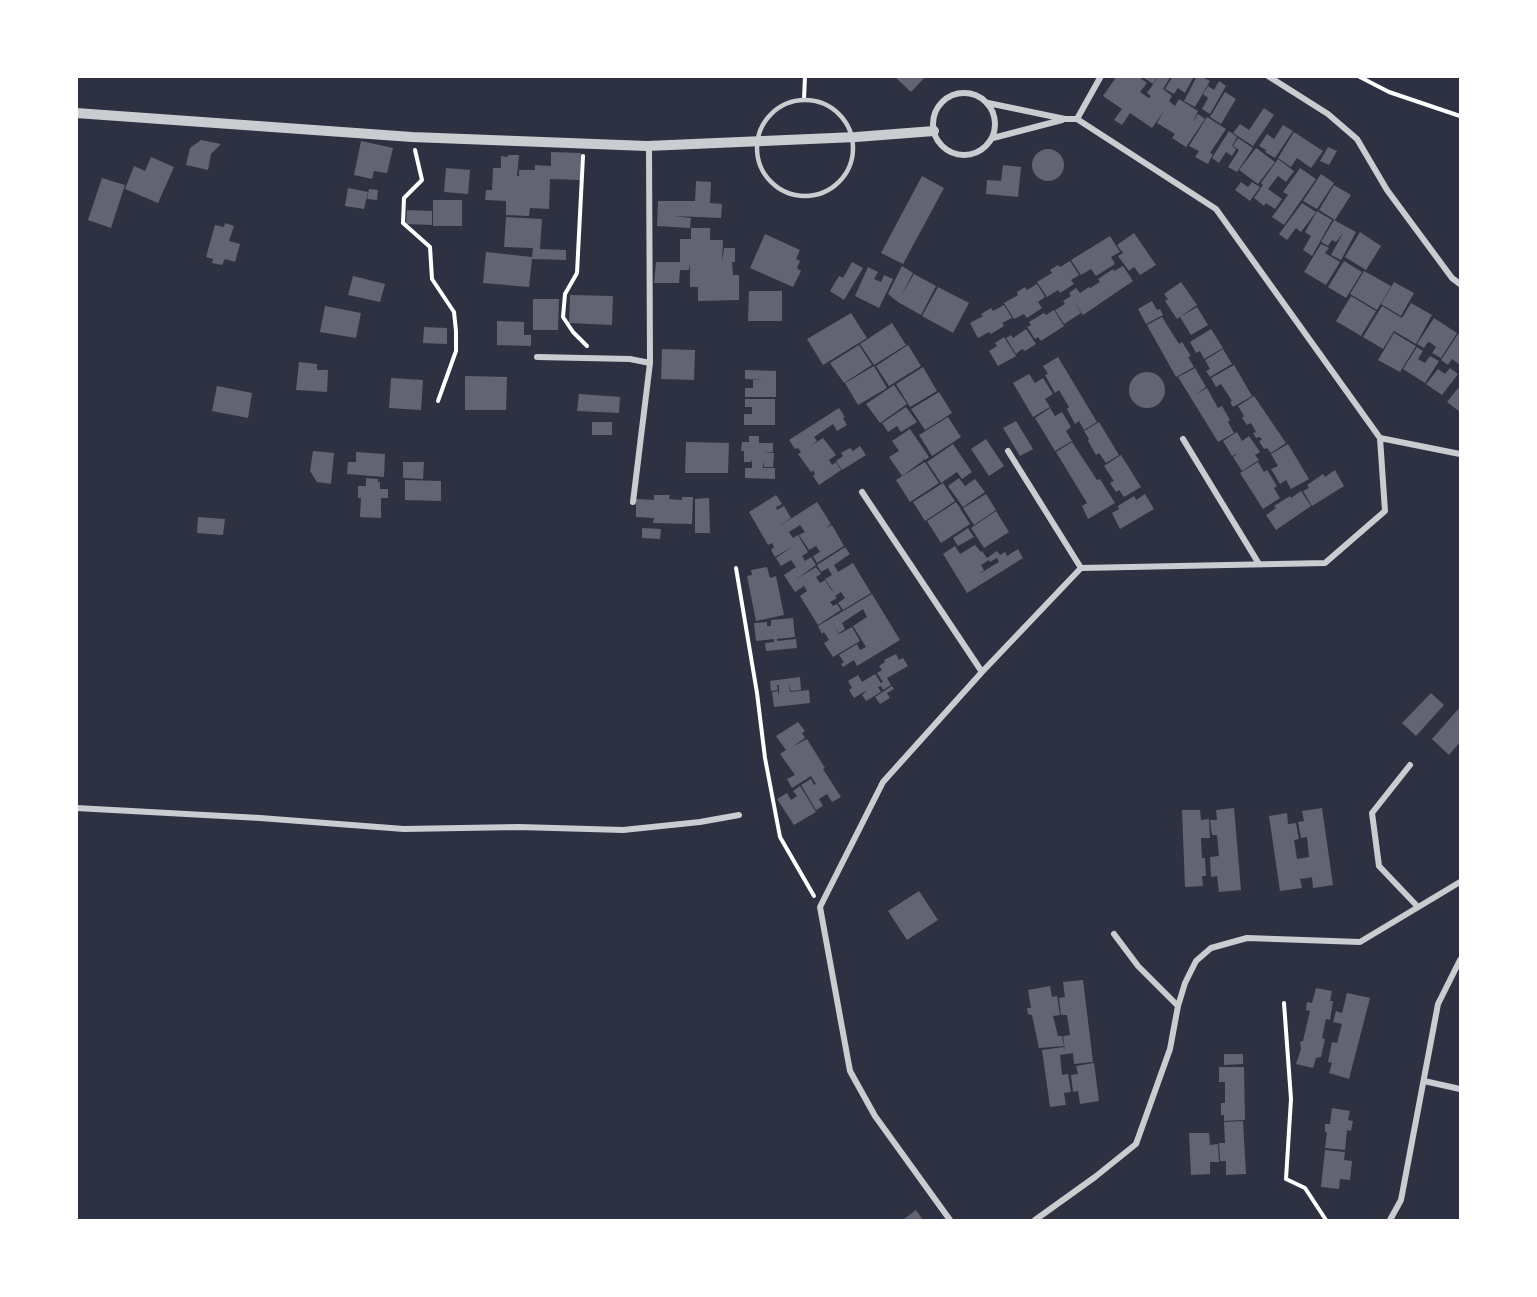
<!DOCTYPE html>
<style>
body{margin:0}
#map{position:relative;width:1537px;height:1297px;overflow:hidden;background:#2d3142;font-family:Signika,sans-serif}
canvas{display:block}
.frame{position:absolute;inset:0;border:78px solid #fff;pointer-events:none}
</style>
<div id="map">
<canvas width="1537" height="1297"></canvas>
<div class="frame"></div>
</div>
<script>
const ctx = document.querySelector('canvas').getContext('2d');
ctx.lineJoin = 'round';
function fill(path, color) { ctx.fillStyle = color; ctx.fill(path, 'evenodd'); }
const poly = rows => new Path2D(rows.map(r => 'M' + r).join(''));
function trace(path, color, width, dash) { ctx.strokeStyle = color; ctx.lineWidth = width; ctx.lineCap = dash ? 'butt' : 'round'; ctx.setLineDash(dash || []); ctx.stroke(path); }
fill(poly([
 [894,76,926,76,911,92],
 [1117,76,1138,76,1147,83,1140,92,1149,98,1151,96,1147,93,1159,76,1171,76,1163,89,1172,96,1169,101,1175,106,1179,99,1198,111,1193,122,1198,114,1205,119,1186,147,1172,138,1175,134,1157,123,1164,111,1152,128,1130,113,1122,125,1114,120,1122,109,1103,96],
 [1141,76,1155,76,1157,78,1153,84],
 [1173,76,1194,76,1185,93,1178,88,1174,94,1165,89],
 [1197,76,1200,76,1210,81,1195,107,1184,101],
 [1219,81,1226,86,1210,114,1202,109,1208,98,1203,94,1208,86,1214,90],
 [1225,92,1236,99,1221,124,1210,117],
 [1264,108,1274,115,1253,146,1233,133,1240,124,1249,130],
 [1207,117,1226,129,1210,153,1213,154,1208,164,1195,157,1199,151,1189,146],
 [1283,125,1293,131,1275,158,1265,152,1266,150,1259,146,1267,134,1274,139],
 [1229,131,1237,137,1232,146,1236,149,1232,156,1226,152,1219,163,1212,158],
 [1294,132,1323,151,1311,168,1297,158,1291,167,1278,158],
 [1238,138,1253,148,1237,172,1228,167,1239,150,1233,146],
 [201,140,221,144,211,154,208,170,186,165,190,148],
 [361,141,393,148,387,173,374,171,372,179,354,175],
 [1328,147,1337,151,1329,165,1320,161],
 [1256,148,1275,162,1258,184,1239,170],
 '1032 165a16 16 0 1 1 32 0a16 16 0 1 1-32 0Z',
 [551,152,581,153,580,180,550,179,549,209,530,208,529,216,506,215,506,201,485,200,486,190,492,190,493,168,501,168,501,156,508,157,508,155,519,155,517,176,519,176,519,170,535,170,535,165,551,166],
 [151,157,174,167,158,203,125,189,134,166,145,171],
 [1278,159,1294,171,1286,182,1278,176,1268,189,1282,199,1275,209,1266,203,1264,206,1254,198,1263,185,1261,183],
 [1003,165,1021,167,1018,197,986,194,987,180,1001,181],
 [446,168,470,170,468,194,444,192],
 [1300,168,1316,179,1284,225,1272,217,1288,195,1283,192],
 [1321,174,1334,183,1317,209,1303,201],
 [922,176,944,188,903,264,881,253],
 [102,178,125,185,111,228,88,220],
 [696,181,711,182,710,203,722,204,721,218,673,216,691,218,690,228,657,226,658,201,695,201],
 [1241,182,1248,187,1252,182,1260,187,1250,201,1235,190],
 [1334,185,1351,195,1335,220,1319,210],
 [348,188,368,192,364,209,345,206],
 [369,189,378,190,377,200,367,199],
 [433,200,462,200,462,226,433,226],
 [1302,203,1316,212,1301,232,1296,228,1287,240,1279,234],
 [407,210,432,211,432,225,406,224],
 [1317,211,1332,220,1312,256,1303,250,1311,236,1305,232],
 [506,217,542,219,540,249,566,250,566,260,532,259,529,287,483,283,486,252,532,257,533,248,504,247],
 [1334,220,1356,232,1341,260,1331,255,1343,233,1336,242,1332,240,1328,246,1321,242],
 [225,223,234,226,229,241,240,244,235,262,225,259,222,265,212,263,213,259,206,257,215,225,224,227],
 [691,228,710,228,710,240,723,240,722,263,724,248,735,248,735,262,732,262,733,275,739,275,739,300,698,301,698,287,690,287,690,263,689,270,680,270,679,283,654,283,656,262,680,262,680,239,691,239],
 [1360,232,1381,246,1366,270,1345,257],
 [1134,233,1156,265,1140,275,1134,267,1129,271,1118,256,1123,253,1117,245],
 [765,234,800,250,796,259,800,261,797,268,801,271,793,287,750,268],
 [1110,236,1120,252,1111,257,1115,264,1096,276,1091,269,1081,275,1071,260],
 [1321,244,1329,248,1325,253,1340,262,1326,285,1304,272],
 [1070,261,1079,275,1071,280,1074,284,1060,293,1058,290,1047,297,1037,282,1052,273,1050,270,1058,265,1060,267],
 [1344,261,1362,272,1346,298,1328,287],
 [852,262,863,268,844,300,830,291,839,276,843,278],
 [902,266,913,273,901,296,914,274,936,286,921,315,898,302,888,294],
 [1123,266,1133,281,1083,315,1072,299,1081,313,1064,324,1055,310,1065,304,1063,301,1071,296,1069,293,1076,288,1080,293,1089,287,1090,288,1100,282,1098,279,1113,269,1114,271],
 [868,267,878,272,874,279,881,282,884,275,893,279,879,308,855,296],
 [1364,271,1391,286,1377,310,1350,294],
 [353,276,385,284,380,302,348,295],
 [1181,282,1197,305,1177,319,1165,301,1168,299,1164,294],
 [1394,282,1414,293,1401,316,1381,304],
 [1037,284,1045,297,1038,302,1042,308,1027,318,1024,314,1014,319,1004,303,1018,295,1017,292,1025,287,1027,290],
 [938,287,969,303,953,333,922,316],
 [749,291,782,291,782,321,748,321],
 [570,295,613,296,612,325,569,323],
 [1351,296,1376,311,1361,336,1336,321],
 [533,299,559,299,558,330,533,330],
 [1152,301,1157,310,1160,309,1163,315,1146,324,1138,309],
 [1411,303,1432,315,1416,344,1394,331,1383,349,1363,337,1382,306,1402,318],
 [1004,305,1012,318,1002,323,1004,326,991,334,989,332,978,338,970,323,983,316,981,314,991,308,993,311],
 [325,306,361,313,356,338,320,332],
 [1197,307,1208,325,1191,335,1180,317],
 [1054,310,1064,326,1041,341,1038,337,1035,339,1027,327,1031,325,1029,322,1044,313,1046,315],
 [851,313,867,338,823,365,807,339],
 [1162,317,1179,344,1182,342,1191,356,1188,357,1194,367,1176,377,1147,325],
 [1434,318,1457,333,1441,358,1432,353,1436,347,1431,343,1428,342,1424,348,1417,344],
 [497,321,524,322,524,335,531,335,531,346,497,345],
 [892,323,906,345,874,365,860,344],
 [424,327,447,328,447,344,423,343],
 [1026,329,1036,344,1025,351,1022,349,1016,354,1006,338,1011,335,1013,338],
 [1211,329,1223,348,1204,359,1200,351,1196,353,1190,342],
 [1394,333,1416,346,1400,372,1378,360],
 [1458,334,1460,336,1460,365,1452,359,1448,365,1441,360],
 [1004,337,1016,356,998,366,989,351,997,346,995,343],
 [859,345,872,365,844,383,830,363],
 [908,345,921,366,889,386,876,366],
 [1417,347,1423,351,1418,359,1425,363,1430,356,1439,361,1425,383,1403,369],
 [662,349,695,350,694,380,661,379],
 [1223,349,1232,364,1210,377,1206,371,1210,369,1205,360],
 [1058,357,1097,422,1084,430,1079,421,1075,424,1067,409,1069,407,1059,390,1055,393,1045,375,1048,374,1043,366],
 [299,362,317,364,317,370,328,370,327,392,296,390],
 [1234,365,1252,396,1233,407,1230,402,1232,401,1221,384,1216,387,1211,378],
 [874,366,887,388,858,405,845,383],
 [923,367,937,391,910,407,896,384],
 [1195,368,1206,387,1196,394,1207,388,1218,408,1222,406,1230,420,1228,422,1234,433,1218,442,1178,377],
 [1450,368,1458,374,1442,395,1426,384,1438,369,1445,374],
 [745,370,776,371,776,397,745,397,745,388,753,388,753,380,764,380,745,379],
 '1129 390a18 18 0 1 1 36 0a18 18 0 1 1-36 0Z',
 [1029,374,1035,383,1043,378,1053,394,1045,399,1050,407,1033,417,1013,383],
 [465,376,507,377,506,410,465,410],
 [391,378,423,380,421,410,389,408],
 [894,385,907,404,880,423,866,404],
 [217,386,252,393,248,418,212,411],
 [1458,388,1460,390,1460,412,1447,402],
 [939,392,952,413,925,430,911,409],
 [579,394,620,397,619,413,577,411],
 [1254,396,1286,443,1271,453,1267,448,1264,449,1259,441,1262,440,1260,437,1256,438,1253,433,1256,432,1251,423,1247,425,1242,418,1244,416,1238,406],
 [745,399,775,399,775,425,744,425,744,414,752,414,752,407,745,407],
 [906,407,917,422,901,432,897,426,888,432,882,423],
 [839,408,845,417,843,418,847,425,837,431,833,424,814,437,817,441,811,446,823,438,836,455,829,460,832,465,836,462,841,470,819,485,813,476,815,474,813,470,811,472,798,454,801,452,798,448,795,449,789,440],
 [1050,408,1055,416,1062,412,1071,427,1066,431,1072,441,1055,451,1035,418],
 [948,417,961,437,932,456,919,435],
 [1016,421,1033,449,1020,456,1003,428],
 [592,422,612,422,612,435,592,435],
 [1099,422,1119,455,1106,463,1099,453,1096,455,1088,441,1089,439,1084,431],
 [910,429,929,457,925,460,923,457,924,460,902,476,889,457,899,451,892,441],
 [1237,432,1242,441,1249,436,1260,452,1255,455,1259,460,1242,471,1233,457,1238,453,1232,456,1223,441],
 [749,436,759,436,759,443,773,443,773,452,764,453,774,453,773,467,764,467,763,460,763,468,775,468,775,479,745,478,745,468,752,468,752,459,751,462,744,462,744,451,741,451,742,442,749,442],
 [986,439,1004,466,989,476,971,449],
 [686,442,729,443,728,473,685,473],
 [1072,442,1097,480,1100,479,1115,503,1088,519,1082,506,1087,503,1056,452],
 [953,444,972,472,962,479,957,472,941,483,927,462],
 [1288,444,1309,479,1291,489,1286,480,1280,484,1271,469,1278,466,1271,454],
 [860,446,866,455,842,470,836,461,843,456,841,453,850,448,853,451],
 [313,451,334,453,331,484,317,482,310,471],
 [356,452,385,454,384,477,347,474,348,462,356,462],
 [1121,455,1141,487,1124,497,1119,490,1116,492,1110,483,1114,481,1104,466],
 [403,462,424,462,423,479,403,478],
 [925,462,939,483,910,502,896,480],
 [1258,462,1264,472,1267,470,1277,486,1274,488,1280,498,1263,509,1240,473],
 [1335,470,1344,486,1312,506,1303,491,1309,488,1307,485,1323,474,1325,477],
 [366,478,378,479,378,482,380,482,380,489,388,489,388,498,381,498,381,518,360,517,361,498,358,498,358,486,366,486],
 [959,478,965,486,975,479,985,492,963,507,948,486],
 [405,480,441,481,441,501,405,500],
 [943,483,955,501,925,521,913,502],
 [1301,491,1311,506,1276,530,1266,515,1276,508,1274,506,1290,496,1291,498],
 [986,494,996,510,974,525,963,508],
 [1145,494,1154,509,1120,529,1112,513,1119,509,1118,506,1134,496,1136,500],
 [654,495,670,495,669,499,682,500,682,497,693,497,692,524,653,523,654,518,636,517,636,499,654,500],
 [776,495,782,504,776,507,777,510,784,506,791,518,778,527,817,502,831,524,826,528,832,525,844,546,817,563,813,556,820,552,816,546,809,550,799,535,805,532,800,525,789,532,793,538,798,535,808,552,802,556,805,561,811,557,816,565,795,580,816,567,821,574,816,577,820,583,825,580,832,591,833,591,825,579,832,575,828,568,821,572,817,565,845,547,850,554,834,565,838,572,853,563,871,593,843,610,838,603,845,598,841,592,835,596,837,598,830,602,833,606,837,604,841,610,818,625,800,596,807,591,804,586,795,592,784,575,796,567,791,560,781,566,776,558,792,547,775,557,771,550,774,547,772,543,768,545,749,512],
 [709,498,710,533,695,533,695,499],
 [956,502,961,509,959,511,961,510,970,524,941,543,927,521],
 [996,511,1009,532,984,548,971,528],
 [198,517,225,519,223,535,197,533],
 [642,528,661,529,660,539,642,538],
 [968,528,974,537,958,546,953,538],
 [975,545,981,552,982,551,987,558,997,551,1000,555,1005,552,1007,556,1018,549,1023,558,967,593,943,554,955,546,960,554],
 [997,558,999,562,979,574,984,570,981,565,989,560,990,562],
 [767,567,770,578,776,576,784,615,756,621,747,576,752,575,751,570],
 [872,594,900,640,857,666,854,660,843,667,841,664,844,662,839,655,857,644,860,650,866,647,853,626,867,617,863,609,842,623,845,629,839,633,834,626,839,634,852,627,860,641,833,657,824,643,829,640,824,632,822,634,818,626],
 [793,618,795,637,777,639,777,641,796,639,797,648,766,651,765,643,774,642,774,639,756,641,754,623,767,622,767,626,771,626,771,620],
 [896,654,899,660,903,658,908,666,887,678,891,685,883,690,881,686,878,687,881,692,866,701,862,695,867,690,854,698,849,690,852,688,848,681,858,675,862,682,875,674,881,683,883,682,877,673,882,670,879,666,885,662,884,660],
 [800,677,801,690,791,691,789,684,790,692,809,690,810,703,774,707,772,692,778,691,779,696,779,685,777,685,778,690,771,691,770,681],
 [892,686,894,689,887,693,890,698,880,704,875,697],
 [1431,693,1444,705,1416,736,1402,723],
 [1460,707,1460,742,1449,755,1432,739],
 [798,722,805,731,802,733,805,738,792,747,807,739,825,768,823,769,841,797,832,802,827,794,819,799,823,806,816,810,801,785,811,779,814,785,816,784,811,776,792,788,787,779,795,775,780,754,786,750,776,736],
 [800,786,816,812,794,825,777,799,787,793,791,800,797,796,793,791],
 [1234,808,1241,890,1219,892,1217,876,1211,877,1210,857,1219,856,1217,835,1212,835,1210,820,1217,820,1216,810],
 [1322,808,1333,885,1313,888,1312,877,1308,878,1300,879,1302,888,1280,891,1269,816,1287,813,1288,824,1296,823,1299,839,1294,840,1297,859,1309,857,1307,837,1301,838,1298,822,1304,821,1302,811],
 [1182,810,1200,810,1201,820,1209,819,1210,838,1201,838,1202,858,1205,858,1206,876,1202,876,1203,886,1185,887],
 [919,891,938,920,907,940,888,911],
 [1083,980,1093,1062,1074,1064,1073,1053,1060,1055,1062,1075,1068,1074,1071,1092,1064,1093,1066,1105,1050,1107,1042,1050,1064,1047,1065,1051,1063,1036,1070,1035,1067,1015,1061,1015,1059,998,1065,997,1063,982],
 [1050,986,1052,997,1057,996,1060,1015,1053,1016,1058,1036,1062,1036,1064,1046,1039,1048,1032,1015,1028,1014,1027,1008,1031,1008,1028,990],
 [1316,988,1332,991,1330,1001,1333,1001,1330,1020,1326,1019,1322,1038,1325,1039,1321,1057,1316,1058,1313,1068,1296,1064,1301,1049,1300,1042,1303,1041,1310,1011,1306,1010,1307,1002,1312,1003],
 [1347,993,1370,998,1349,1079,1329,1073,1332,1063,1328,1062,1332,1042,1337,1043,1342,1024,1333,1022,1336,1011,1342,1013],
 [1224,1054,1243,1054,1243,1064,1224,1065],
 [1094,1063,1099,1101,1080,1104,1078,1091,1073,1092,1071,1075,1078,1074,1076,1066],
 [1219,1067,1244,1067,1245,1120,1224,1121,1224,1115,1221,1115,1221,1103,1225,1103,1225,1082,1219,1082],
 [1332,1108,1350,1111,1348,1120,1353,1121,1351,1131,1347,1130,1345,1150,1325,1148,1327,1132,1325,1132,1325,1124,1330,1124],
 [1243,1121,1246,1174,1226,1175,1226,1161,1220,1161,1219,1143,1225,1143,1224,1122],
 [1189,1133,1209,1133,1210,1145,1218,1144,1219,1162,1210,1162,1210,1174,1191,1175],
 [1325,1150,1345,1152,1344,1160,1352,1161,1350,1180,1340,1179,1339,1189,1321,1187],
 [916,1210,923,1220,906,1220,904,1219]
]), '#626471');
trace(poly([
 [1358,76,1389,92,1460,116],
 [804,99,805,76],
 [415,150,422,180,404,198,403,223,430,247,432,279,454,312,456,331,456,351,438,401],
 [583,156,577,273,565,294,563,317,573,332,587,346],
 [736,568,757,693,765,758,780,837,814,896],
 [1284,1003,1291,1099,1286,1179,1305,1188,1326,1220]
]), '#fff', 4);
trace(poly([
 '757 148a48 48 0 1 1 96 0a48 48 0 1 1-96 0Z'
]), '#caccd0', 4.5);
trace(poly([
 [1268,76,1328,114,1357,139,1387,190,1452,278,1460,284],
 '933 124a31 31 0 1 1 62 0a31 31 0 1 1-62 0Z',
 [1077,119,1101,76],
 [993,138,1062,120],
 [537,357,630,359,650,363],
 [1380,438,1460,454],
 [1183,439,1259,564],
 [1008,451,1081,568],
 [862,492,982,672],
 [633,502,650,363,649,146],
 [1410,765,1372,813,1379,866,1418,907],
 [76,808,260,818,404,829,519,827,623,830,700,822,739,815],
 [1114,934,1138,966,1178,1006],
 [1424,1081,1460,1089],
 [950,1220,875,1116,850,1071,820,907,883,782,982,672,1081,568,1325,563,1385,511,1380,438,1216,209,1077,119,1065,119,988,103],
 [1035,1220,1095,1177,1136,1144,1170,1049,1178,1006,1185,983,1196,961,1211,948,1247,938,1360,942,1460,882],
 [1390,1220,1401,1200,1438,1004,1460,960]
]), '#caccd0', 6);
trace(poly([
 [76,113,412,137,647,146,856,137,934,131]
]), '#caccd0', 10);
</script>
